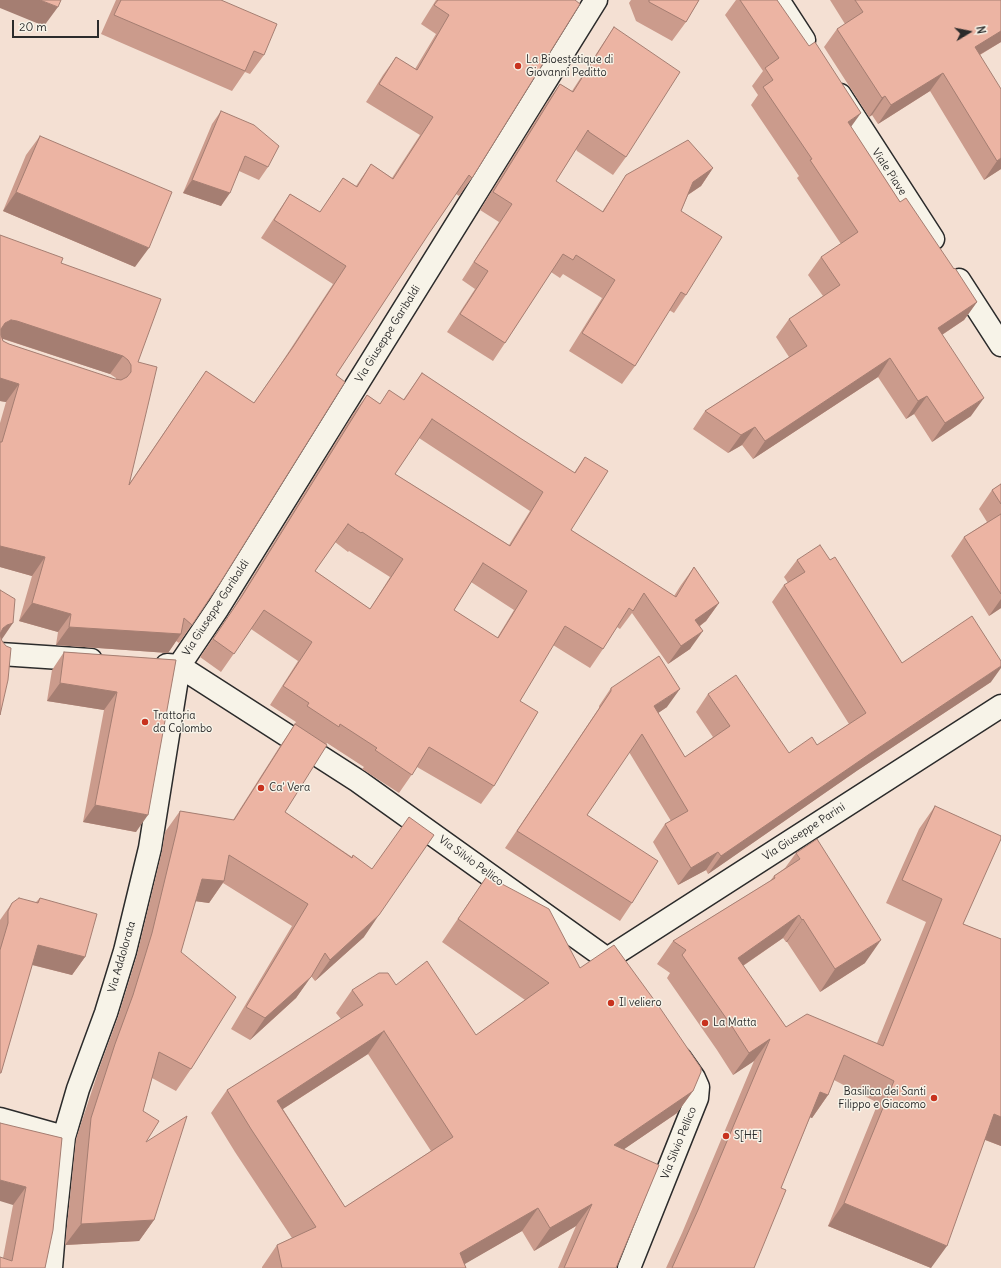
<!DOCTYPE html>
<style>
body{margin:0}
#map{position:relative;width:1001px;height:1268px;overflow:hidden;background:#f4e0d3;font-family:Delius,sans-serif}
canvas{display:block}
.north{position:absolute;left:949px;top:12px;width:40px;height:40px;-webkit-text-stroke:3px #f7f3e8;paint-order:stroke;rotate:80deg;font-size:11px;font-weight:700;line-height:16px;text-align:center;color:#2b2b2b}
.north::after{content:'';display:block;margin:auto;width:14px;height:18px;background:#2b2b2b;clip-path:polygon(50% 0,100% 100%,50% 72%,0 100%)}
.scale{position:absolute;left:12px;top:20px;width:87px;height:18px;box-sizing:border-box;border:2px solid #2b2b2b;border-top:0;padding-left:5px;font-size:12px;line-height:14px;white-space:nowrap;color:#2b2b2b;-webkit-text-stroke:3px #f7f3e8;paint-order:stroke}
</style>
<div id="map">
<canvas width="1001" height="1268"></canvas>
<div class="north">N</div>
<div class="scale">20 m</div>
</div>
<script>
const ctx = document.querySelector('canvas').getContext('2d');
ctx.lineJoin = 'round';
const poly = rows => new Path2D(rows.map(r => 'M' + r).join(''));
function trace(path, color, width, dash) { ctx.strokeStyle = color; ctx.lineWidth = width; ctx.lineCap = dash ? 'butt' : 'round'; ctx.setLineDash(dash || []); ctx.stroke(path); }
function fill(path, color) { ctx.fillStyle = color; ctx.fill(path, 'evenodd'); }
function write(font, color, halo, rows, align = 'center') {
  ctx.font = font + ' Delius,sans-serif'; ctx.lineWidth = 3; ctx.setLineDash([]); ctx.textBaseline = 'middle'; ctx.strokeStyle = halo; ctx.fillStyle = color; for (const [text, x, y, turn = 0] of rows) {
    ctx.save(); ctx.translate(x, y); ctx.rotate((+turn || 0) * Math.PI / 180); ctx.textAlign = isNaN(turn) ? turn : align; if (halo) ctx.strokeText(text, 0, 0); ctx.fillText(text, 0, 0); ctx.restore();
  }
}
const minor = poly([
 [778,0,804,40],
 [840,95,933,239],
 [959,280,1001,345],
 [0,654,91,660],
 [167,665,179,666,358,781,607,959,620,977],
 [607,959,1001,706],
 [0,1119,64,1137],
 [51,1268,55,1220,64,1137,78,1089,106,1013,125,951,150,848,179,666,218,608,596,0],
 [629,1268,697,1098,698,1087,694,1078,680,1058]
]);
trace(minor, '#2b2b2b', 25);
trace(minor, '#f7f3e8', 22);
fill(poly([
 [116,0,221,0,264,55,250,74,245,72,232,91,101,34],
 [436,0,575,0,472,178,459,196,456,194,428,235,336,375,192,625,179,643,176,641,168,653,56,645,58,632,19,621,32,576,0,567,0,423,6,402,0,401,0,235,61,263,138,362,129,484,206,371,254,403,280,365,333,284,261,238,278,212,290,194,320,212,343,178,356,186,371,164,392,178,420,135,366,102,383,75,396,57,415,69,436,34,421,24],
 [3,339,110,374,116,378,116,380,9,344,3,341],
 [631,0,699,0,686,22,672,41,636,21,629,3],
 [736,0,777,0,851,127,900,202,954,269,977,302,964,320,942,335,971,416,932,442,914,414,906,419,878,377,753,459,742,445,728,453,693,429,705,411,789,357,776,337,789,319,823,296,808,275,821,257,841,244,797,178,799,176,751,105,758,95,752,86,763,71,725,15],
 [830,0,1001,0,1001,42,980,55,1001,169,984,180,930,91,878,124,872,115,869,117,824,47,837,29,845,24],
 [614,27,626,157,613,175,577,151,576,149,556,181,602,212,626,175,713,168,701,186,688,195,681,211,686,295,674,313,669,310,635,366,622,384,569,351,602,298,563,274,560,278,551,272,505,343,493,361,447,332,475,289,462,280,499,222,480,210,547,102,560,84,572,91,602,45],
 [221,111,268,167,259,180,239,171,221,206,183,193,212,124],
 [40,136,135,267,3,211,26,155],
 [422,373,520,438,574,473,585,457,571,530,674,596,681,585,694,567,719,603,706,621,700,626,690,649,668,664,632,613,620,629,617,627,603,649,590,668,553,645,520,701,494,786,481,804,417,767,399,793,362,769,364,767,327,743,285,812,352,857,353,855,364,937,315,981,311,976,296,998,250,1040,231,1029,292,926,223,883,209,903,195,901,181,952,191,1069,176,1091,152,1078,143,1111,154,1220,139,1241,65,1245,76,1139,100,1066,118,1017,137,955,162,851,165,832,180,811,233,820,280,746,295,725,294,725,296,722,270,705,298,661,251,629,221,672,200,657,229,615,353,414,367,395,380,404,389,390,403,400],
 [419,438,530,511,509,545,395,474],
 [335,542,348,552,349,551,390,577,370,609,315,571],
 [471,582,514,610,497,638,454,610],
 [1001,484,1001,608,989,616,951,556,964,537,987,522,979,509,992,490],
 [797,560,830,560,902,663,991,682,858,770,708,874,706,870,678,885,653,842,665,824,671,821,629,752,587,815,632,903,620,921,505,848,599,708,599,706,611,688,667,707,658,713,685,757,713,737,696,712,708,694,789,753,817,745,849,724,772,602,784,585,788,583,784,577],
 [64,652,176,660,136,832,83,822,104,710,47,701,52,670],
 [935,806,963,924,1001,939,1001,1146,985,1140,931,1268,828,1226,878,1103,834,1080,828,1095,812,1118,810,1117,781,1188,754,1268,666,1268,682,1233,754,1061,733,1075,717,1050,667,978,670,973,657,964,673,941,770,881,774,876,785,868,796,853,865,963,820,992,787,942,786,942,783,938,743,966,786,1027,877,1043,926,922,886,903,919,829],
 [487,876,580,968,693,1091,677,1113,624,1149,616,1268,558,1268,576,1226,534,1251,522,1231,464,1264,466,1268,262,1268,262,1267,277,1245,292,1238,235,1152,211,1113,227,1090,341,1019,336,1013,352,990,396,985,476,1035,525,1000,442,942],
 [368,1054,431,1151,345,1207,283,1109],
 [40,898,85,957,72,975,32,965,0,1074,0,920,12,903,36,902],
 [6,1125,62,1138,45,1268,0,1268,3,1258,13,1205]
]), '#cb9b8c');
fill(poly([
 [0,0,40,0,58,7,44,26,0,8],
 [1001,31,1001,42,962,65,975,47],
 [943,73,930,91,878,124,891,105],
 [885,96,872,115,869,117,882,98],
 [861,113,848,131,848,122],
 [1001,158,1001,169,984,180,997,161],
 [713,168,701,186,680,200,693,182],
 [192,180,230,193,221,206,183,193],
 [16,192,149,248,135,267,3,211],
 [977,302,964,320,925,346,938,328],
 [11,320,17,321,123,356,110,374,4,339,0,339,0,330,5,323],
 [890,358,878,377,753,459,765,441],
 [0,378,19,384,6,402,0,401],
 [927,396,914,414,906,419,918,401],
 [984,398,971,416,932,442,945,423],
 [755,427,742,445,728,453,741,435],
 [0,546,45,557,32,576,0,567],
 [1001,599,1001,608,989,616],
 [32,603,71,614,58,632,19,621],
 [719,603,706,621,682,639,695,620],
 [13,623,0,642,0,632,3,628,7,625],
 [69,627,181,634,168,653,56,645],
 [703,631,690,649,668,664,681,646],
 [1001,666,1001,668,991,682,858,770,708,874,721,856,871,753],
 [60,683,117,692,104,710,47,701],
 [680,689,667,707,642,724,654,706],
 [95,805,148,815,136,832,83,822],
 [718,852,706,870,678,885,691,868],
 [202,879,224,881,209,903,187,900],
 [379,915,364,937,315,981,330,960],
 [799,915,783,938,722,980,738,958],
 [803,919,787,942,786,942,802,920],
 [881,940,865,963,820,992,835,969],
 [38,945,85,957,72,975,25,963],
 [311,977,296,998,250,1040,265,1018],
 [384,1031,368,1054,261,1123,277,1101],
 [770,1039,754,1061,733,1075,749,1053],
 [693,1091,677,1113,598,1167,614,1145],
 [820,1092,828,1095,812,1118,804,1115],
 [994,1114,1001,1117,1001,1146,978,1137],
 [0,1180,26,1187,13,1205,0,1201],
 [844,1203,947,1246,931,1268,828,1226],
 [592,1204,576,1226,534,1251,550,1228],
 [538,1208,522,1231,458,1268,460,1253],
 [154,1220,139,1241,65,1245,81,1224]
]), '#a57e72');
const building = poly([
 [40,0,61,0,58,7,40,0],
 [121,0,221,0,277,24,264,55,254,51,245,71,114,15,121,0],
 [438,0,575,0,580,4,472,178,469,175,428,235,336,375,345,382,220,583,192,625,184,618,181,634,69,627,71,614,32,603,45,557,0,546,0,442,2,442,19,384,0,378,0,235,63,258,61,263,161,299,138,362,157,367,129,485,206,371,254,403,293,347,346,266,274,220,290,194,320,212,343,178,357,187,371,164,393,179,433,117,379,84,396,57,417,70,449,15,434,5,438,0],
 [11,320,17,321,123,356,128,360,131,365,131,372,127,377,121,380,115,379,9,344,3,341,1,335,1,329,5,323,11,320],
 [649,0,699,0,686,22,649,2,649,0],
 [740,0,777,0,809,46,815,42,861,113,848,122,900,202,906,198,954,269,955,268,977,302,938,328,984,398,945,423,927,396,918,401,890,358,765,441,755,427,741,435,705,411,807,346,789,319,840,285,821,257,858,232,810,160,812,159,763,87,773,80,765,68,779,58,740,0],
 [855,0,1001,0,1001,31,975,47,1001,89,1001,158,997,161,943,73,891,105,885,96,882,98,837,29,863,12,855,0],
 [614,27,680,72,626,157,589,132,588,130,556,181,603,212,626,175,688,140,713,168,693,182,681,211,722,237,686,295,681,292,635,366,582,333,615,280,576,255,573,260,563,254,505,343,460,314,488,271,474,262,512,204,493,192,560,84,573,92,614,27],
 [221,111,254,125,279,146,268,167,245,156,230,193,192,180,221,111],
 [40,136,172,192,149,248,16,192,40,136],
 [422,373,520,438,575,473,585,457,608,471,571,530,676,597,694,567,719,603,695,620,703,631,681,646,644,593,633,611,629,608,603,649,565,626,520,701,538,712,494,786,429,747,412,775,375,750,377,748,340,724,339,727,307,706,309,703,283,686,312,642,264,610,234,654,213,639,242,596,367,395,380,404,389,390,404,400,422,373],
 [432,419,543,492,510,546,395,474,432,419],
 [348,524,361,533,362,532,403,559,370,609,315,571,348,524],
 [483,563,527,591,498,638,454,610,483,563],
 [1001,484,1001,504,992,490,1001,484],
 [1001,514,1001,594,964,537,1001,514],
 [820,545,830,560,835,557,902,663,972,616,1001,661,1001,666,871,753,721,856,718,852,691,868,665,824,688,811,642,734,587,815,658,861,632,903,517,831,611,691,611,688,659,656,680,689,654,706,685,757,730,726,708,694,736,675,789,753,812,737,817,745,866,713,784,585,805,572,797,560,820,545],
 [0,590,15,599,13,623,7,625,3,628,0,634,2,641,6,646,11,648,8,680,0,715,0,590],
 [64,652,176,660,148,815,95,805,117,692,60,683,64,652],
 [295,724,327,745,285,812,352,858,353,855,372,869,409,817,434,835,379,915,330,960,325,953,311,977,265,1018,246,1007,308,904,229,855,224,881,202,879,181,952,236,997,191,1069,159,1052,143,1111,159,1121,146,1142,187,1116,154,1220,81,1224,91,1118,115,1044,133,995,152,933,177,829,180,811,234,820,295,724],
 [935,806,1001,836,1001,839,963,924,1001,939,1001,1117,994,1114,947,1246,844,1203,894,1081,844,1055,828,1095,820,1092,781,1188,786,1190,754,1268,672,1268,698,1210,770,1039,749,1053,733,1028,682,955,686,950,673,941,775,878,774,876,800,859,796,853,817,839,881,940,835,969,803,919,802,920,799,915,738,958,786,1027,807,1014,883,1046,942,899,902,880,935,806],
 [487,876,549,909,580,968,614,945,660,1008,701,1068,701,1072,693,1091,614,1145,659,1165,616,1268,564,1268,592,1204,550,1228,538,1208,460,1253,466,1268,282,1268,277,1245,316,1227,251,1129,227,1090,363,1005,352,990,379,973,388,973,396,985,427,961,476,1035,549,983,458,919,487,876],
 [384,1031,453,1137,345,1207,277,1101,384,1031],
 [19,898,38,903,40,898,97,914,85,957,38,945,1,1073,0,1073,0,950,8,923,8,911,12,903,19,898],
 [0,1123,62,1138,53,1230,45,1268,0,1268,0,1257,12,1261,26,1187,0,1180,0,1123]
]);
fill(building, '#ecb4a3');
trace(building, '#a57e72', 1);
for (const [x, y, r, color] of [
 [518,66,4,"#c8321e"],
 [145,722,4,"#c8321e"],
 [261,788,4,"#c8321e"],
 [611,1003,4,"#c8321e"],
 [705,1023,4,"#c8321e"],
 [934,1098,4,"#c8321e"],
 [726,1136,4,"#c8321e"]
]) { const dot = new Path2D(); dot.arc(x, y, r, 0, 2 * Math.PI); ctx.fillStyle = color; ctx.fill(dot); trace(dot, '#f7f3e8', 1.5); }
write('11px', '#2b2b2b', '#f7f3e8', [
 ["La Bioestetique di",526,60],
 ["Giovanni Peditto",526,73],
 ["Trattoria",153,716],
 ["da Colombo",153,729],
 ["Ca' Vera",269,788],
 ["Il veliero",619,1003],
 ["La Matta",713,1023],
 ["Basilica dei Santi",926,1092,"right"],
 ["Filippo e Giacomo",926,1105,"right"],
 ["S[HE]",734,1136]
], 'left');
write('11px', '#2b2b2b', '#f7f3e8', [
 ["Viale Piave",889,172,57],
 ["Via Giuseppe Garibaldi",388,334,-58],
 ["Via Giuseppe Garibaldi",216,608,-57],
 ["Via Giuseppe Parini",804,832,-33],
 ["Via Silvio Pellico",471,861,36],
 ["Via Addolorata",122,957,-74],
 ["Via Silvio Pellico",679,1143,-68]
]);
</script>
